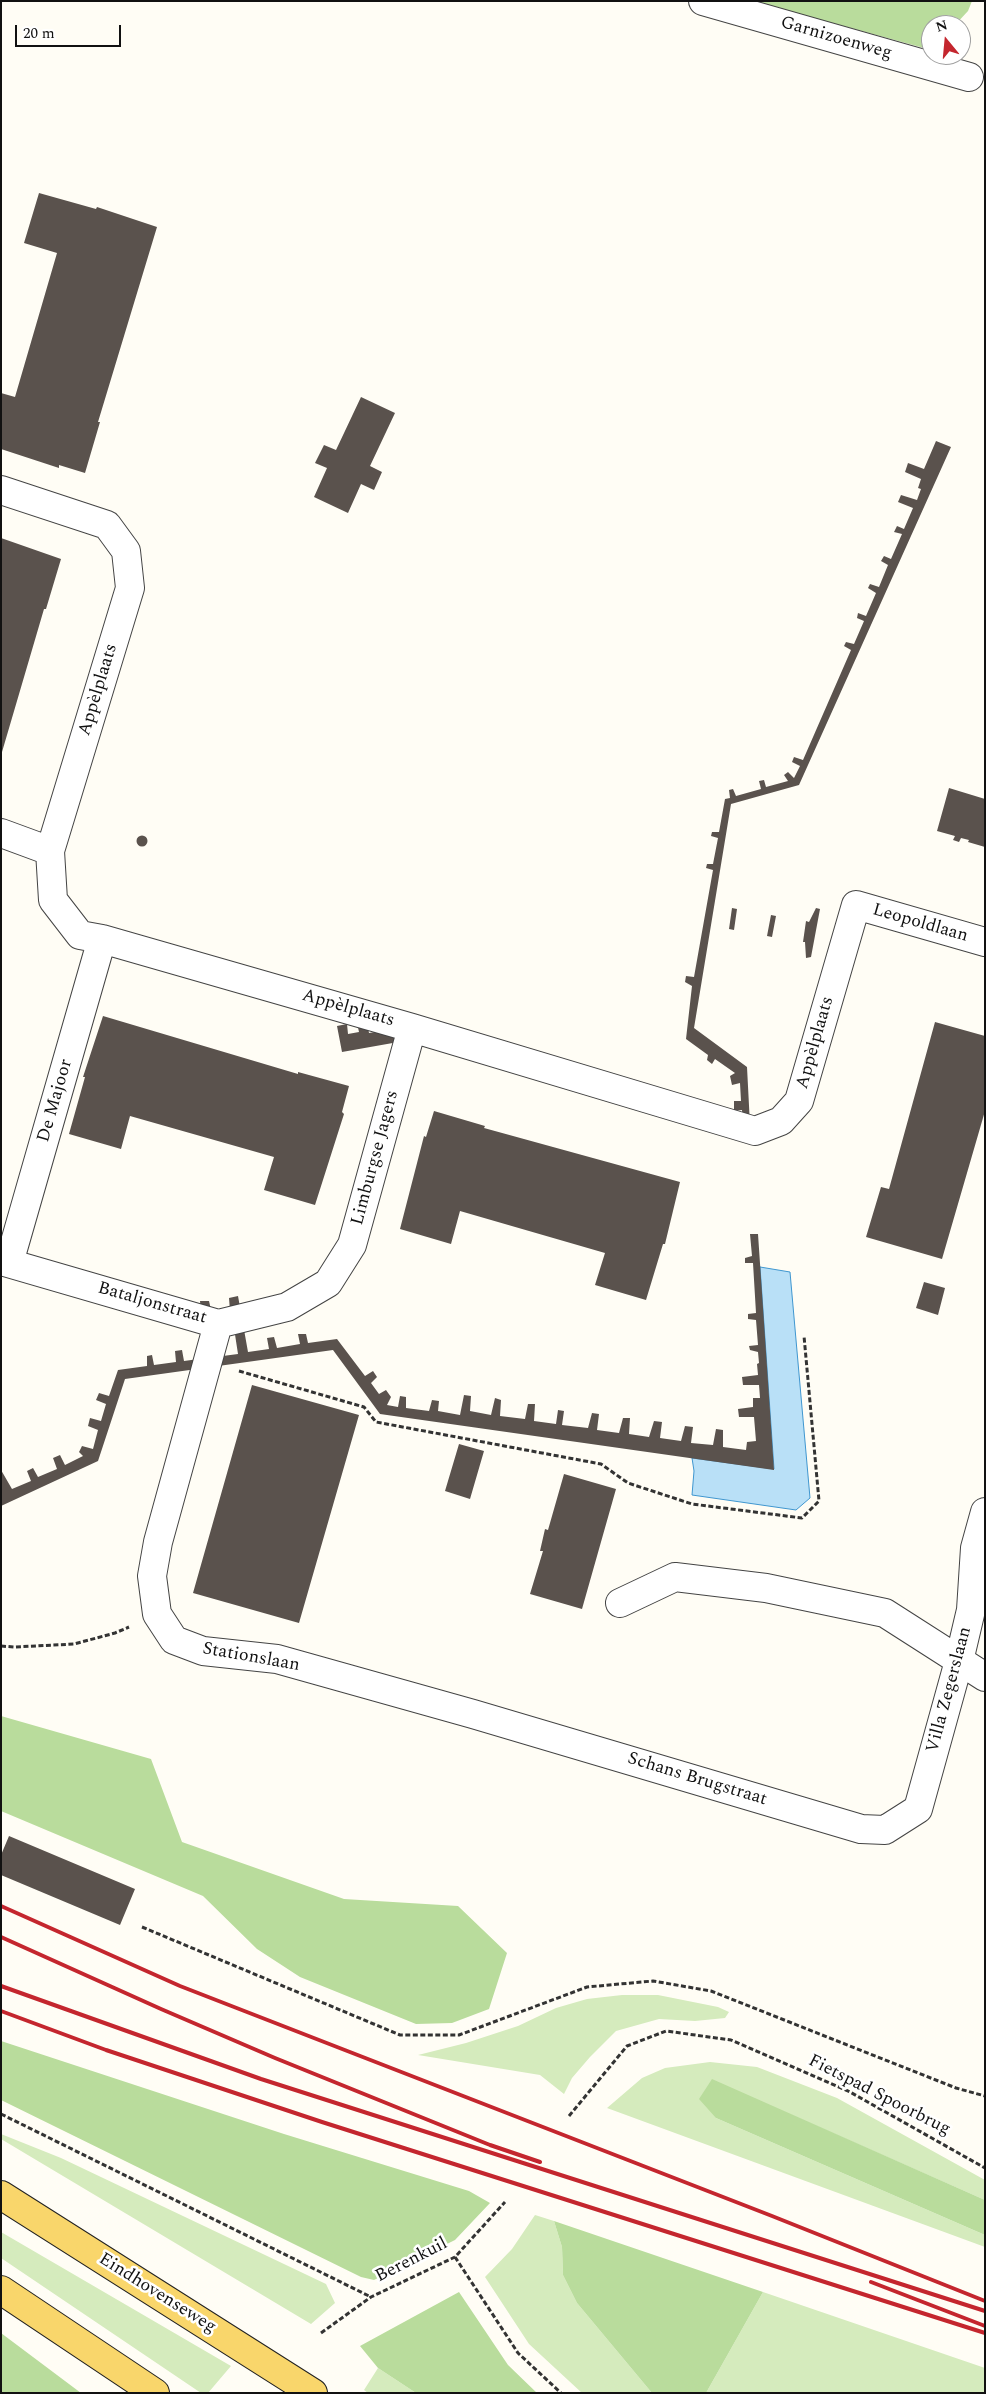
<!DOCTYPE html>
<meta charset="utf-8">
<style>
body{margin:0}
#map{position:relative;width:986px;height:2394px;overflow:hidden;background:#fffdf5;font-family:Spectral,serif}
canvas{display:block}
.frame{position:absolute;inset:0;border:2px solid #111;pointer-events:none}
.north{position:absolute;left:921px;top:15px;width:50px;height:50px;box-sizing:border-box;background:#fff;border:1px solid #a0a0a0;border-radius:50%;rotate:343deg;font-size:14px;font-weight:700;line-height:20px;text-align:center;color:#111}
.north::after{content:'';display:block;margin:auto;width:18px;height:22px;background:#c4262e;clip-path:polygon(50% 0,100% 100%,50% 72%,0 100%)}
.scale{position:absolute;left:15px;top:25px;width:106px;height:22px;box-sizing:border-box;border:2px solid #111;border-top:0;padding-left:6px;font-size:15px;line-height:18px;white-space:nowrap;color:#111;-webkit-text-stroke:4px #fff;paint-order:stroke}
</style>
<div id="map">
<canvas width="986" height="2394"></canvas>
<div class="frame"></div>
<div class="north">N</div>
<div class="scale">20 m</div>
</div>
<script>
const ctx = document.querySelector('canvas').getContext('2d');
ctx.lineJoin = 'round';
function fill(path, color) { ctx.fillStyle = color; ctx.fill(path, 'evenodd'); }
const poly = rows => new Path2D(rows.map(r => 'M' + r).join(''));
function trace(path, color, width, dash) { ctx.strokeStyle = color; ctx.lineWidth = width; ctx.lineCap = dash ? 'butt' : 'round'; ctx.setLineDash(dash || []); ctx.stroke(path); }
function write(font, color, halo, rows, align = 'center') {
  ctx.font = font + ' Spectral,serif'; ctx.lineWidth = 5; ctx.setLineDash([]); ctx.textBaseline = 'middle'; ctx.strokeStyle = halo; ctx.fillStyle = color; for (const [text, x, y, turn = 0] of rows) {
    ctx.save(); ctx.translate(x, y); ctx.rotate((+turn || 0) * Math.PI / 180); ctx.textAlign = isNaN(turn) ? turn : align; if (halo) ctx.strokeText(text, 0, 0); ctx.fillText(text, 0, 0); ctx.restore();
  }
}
fill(poly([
 [622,1995,658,1995,718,2007,729,2012,725,2018,695,2021,659,2019,616,2031,590,2057,572,2078,564,2094,540,2075,418,2055,466,2043,518,2026,556,2008,587,1999],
 [710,2062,757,2067,837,2098,985,2180,985,2200,712,2080,716,2118,985,2235,985,2247,607,2108,642,2078,665,2068],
 [1,2134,61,2158,326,2284,335,2303,311,2324,1,2139],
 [535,2215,554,2221,562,2247,563,2275,577,2303,652,2393,582,2393,529,2344,485,2277,512,2249],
 [1,2232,231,2366,208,2393,201,2393,1,2258],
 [763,2292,985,2368,985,2393,706,2393],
 [378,2368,416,2393,368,2393,364,2390]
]), '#d5ebbd');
fill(poly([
 [760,1,972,1,968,11,955,25,931,25,931,43,924,48,763,4],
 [1,1716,151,1759,182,1842,344,1899,458,1906,507,1953,489,2009,452,2023,416,2024,300,1977,257,1949,203,1896,1,1811],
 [1,2041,284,2134,469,2191,490,2203,455,2240,374,2280,361,2277,1,2100],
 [712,2079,985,2200,985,2235,716,2118,699,2099],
 [554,2221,763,2292,706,2393,652,2393,577,2303,563,2275,562,2247],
 [459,2292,508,2365,537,2393,416,2393,378,2368,360,2346],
 [1,2333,81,2393,1,2393]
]), '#b9dc9c');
const water = poly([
 [760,1267,790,1272,810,1498,796,1510,692,1495,694,1471,692,1458,774,1469,760,1267]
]);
fill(water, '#b9e0f7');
trace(water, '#3f96cf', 1);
fill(poly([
 [39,193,96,209,97,207,157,227,98,422,100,422,85,473,59,465,59,468,1,449,1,393,15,397,57,253,24,243],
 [361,397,395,413,370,466,382,472,374,490,361,484,348,513,314,497,327,468,315,463,324,445,336,450],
 [936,441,951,447,799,785,731,804,694,1028,747,1067,750,1125,743,1125,742,1110,734,1111,734,1101,741,1101,740,1083,732,1085,730,1076,735,1073,715,1059,712,1064,707,1060,708,1055,686,1039,692,986,685,982,686,976,694,977,713,870,706,868,707,864,713,864,718,838,711,836,712,832,719,832,725,799,730,798,729,790,733,789,736,796,761,789,759,781,764,780,766,787,788,781,784,775,788,772,794,778,800,766,792,762,794,757,803,760,851,650,844,646,846,642,854,644,864,621,857,618,858,613,866,616,876,593,868,588,870,584,879,587,888,565,881,561,884,556,891,559,902,534,894,532,897,526,904,529,913,508,898,502,901,495,917,500,921,489,918,488,921,479,905,472,908,463,924,469],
 [1,538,61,559,46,609,44,609,2,752],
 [949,788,985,799,985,847,968,842,969,840,961,838,959,842,953,840,955,836,937,831],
 '136.5 841a5.5 5.5 0 1 1 11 0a5.5 5.5 0 1 1-11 0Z',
 [732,908,737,909,734,930,729,929],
 [816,908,820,909,811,957,806,958,805,942,803,942,806,921,809,922],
 [771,915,776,916,772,937,767,936],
 [103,1016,298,1074,298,1072,349,1086,342,1112,344,1114,315,1205,264,1190,274,1157,130,1116,121,1149,69,1134,85,1077,83,1077],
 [367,1022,369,1033,398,1028,404,1041,342,1052,337,1026,347,1024,348,1034,359,1032,357,1023],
 [935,1022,985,1036,985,1111,942,1259,866,1237,881,1187,889,1189],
 [434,1111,485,1126,484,1128,680,1182,665,1244,663,1244,646,1300,595,1285,605,1253,460,1211,451,1244,400,1229,424,1136,426,1137],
 [750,1234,758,1234,774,1470,380,1414,333,1350,125,1379,98,1461,1,1506,1,1470,12,1489,31,1481,27,1471,33,1468,38,1477,57,1469,53,1458,60,1455,65,1465,83,1456,79,1452,82,1446,93,1449,98,1430,88,1426,90,1418,101,1421,106,1404,96,1400,99,1393,109,1396,118,1370,147,1366,147,1356,152,1355,154,1365,176,1362,175,1351,182,1350,184,1361,206,1358,200,1301,209,1301,212,1314,230,1311,229,1298,238,1296,248,1352,269,1349,267,1338,274,1337,277,1348,300,1344,298,1334,306,1334,308,1343,337,1339,365,1376,373,1371,377,1377,371,1383,379,1394,386,1390,391,1397,387,1405,398,1407,400,1396,406,1397,406,1408,429,1411,432,1400,439,1401,438,1411,460,1415,464,1395,471,1396,470,1411,491,1415,495,1398,501,1400,500,1416,525,1419,528,1404,535,1404,534,1421,556,1424,558,1410,564,1411,562,1425,588,1428,592,1413,599,1414,597,1430,619,1433,623,1418,630,1418,629,1434,649,1437,654,1421,662,1422,660,1438,681,1441,685,1426,693,1427,691,1443,713,1445,716,1429,723,1430,723,1447,746,1450,747,1442,756,1441,754,1417,739,1417,738,1409,753,1407,753,1398,760,1398,759,1385,743,1385,742,1377,758,1375,757,1364,759,1363,758,1352,750,1350,749,1346,758,1345,756,1320,748,1319,748,1314,756,1313,753,1263,745,1263,745,1258,752,1256],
 [232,1315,238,1354,215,1357],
 [924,1282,945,1288,938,1315,916,1308],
 [252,1385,359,1415,299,1623,193,1593],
 [459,1444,484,1451,470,1499,445,1491],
 [564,1474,616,1489,582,1609,530,1594,543,1551,540,1551,545,1529,548,1530],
 [9,1836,135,1889,120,1925,1,1875,1,1855]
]), '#5a524d');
const minor = poly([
 [703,1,969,77],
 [1,490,107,525,126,551,130,588,50,851,53,900,80,935,102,939,412,1028,755,1131,781,1121,799,1101,856,905,985,942],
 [1,833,50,851],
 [1,1261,218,1324,287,1307,328,1283,352,1245,412,1028],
 [9,1263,102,939],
 [218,1324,158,1542,152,1576,157,1614,174,1640,203,1651,277,1659,473,1714,861,1829,885,1830,918,1809,959,1661,971,1610,975,1548,985,1512],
 [620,1603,675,1577,766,1588,885,1613,985,1677]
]);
const major = poly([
 [1,2195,313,2393],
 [1,2290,155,2393]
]);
trace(minor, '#444', 30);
trace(major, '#222', 30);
trace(poly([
 [239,1371,364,1407,376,1422,601,1464,628,1483,692,1504,802,1518,819,1501,804,1336],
 [1,1646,14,1647,74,1644,115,1633,129,1627],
 [142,1927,400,2035,459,2035,587,1987,653,1981,711,1991,956,2088,985,2096],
 [1,2114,371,2297],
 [569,2116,627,2046,666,2031,731,2040,850,2092,985,2168],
 [455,2257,518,2353,561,2393],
 [321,2333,371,2297,455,2257,505,2202]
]), '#333', 3, [5, 2.5]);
trace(minor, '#fff', 28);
trace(major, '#f9d66b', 28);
trace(poly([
 [1,1906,180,1986,772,2216,985,2301],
 [1,1937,161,2009,275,2058,490,2145,540,2162],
 [1,1986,261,2079,985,2311],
 [1,2011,106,2050,322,2122,985,2333],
 [871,2282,985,2326]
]), '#c4262e', 4);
write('18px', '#111', '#fff', [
 ["Garnizoenweg",836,39,16],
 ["Appèlplaats",99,690,-73],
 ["Leopoldlaan",920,924,16],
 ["Appèlplaats",348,1009,16],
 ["Appèlplaats",816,1043,-74],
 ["De Majoor",56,1101,-74],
 ["Limburgse Jagers",376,1158,-75],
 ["Bataljonstraat",152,1304,16],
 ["Stationslaan",251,1658,10],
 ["Villa Zegerslaan",950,1690,-75],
 ["Schans Brugstraat",697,1780,17],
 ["Fietspad Spoorbrug",879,2096,27],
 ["Berenkuil",412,2261,-27],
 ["Eindhovenseweg",157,2294,32]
]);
</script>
